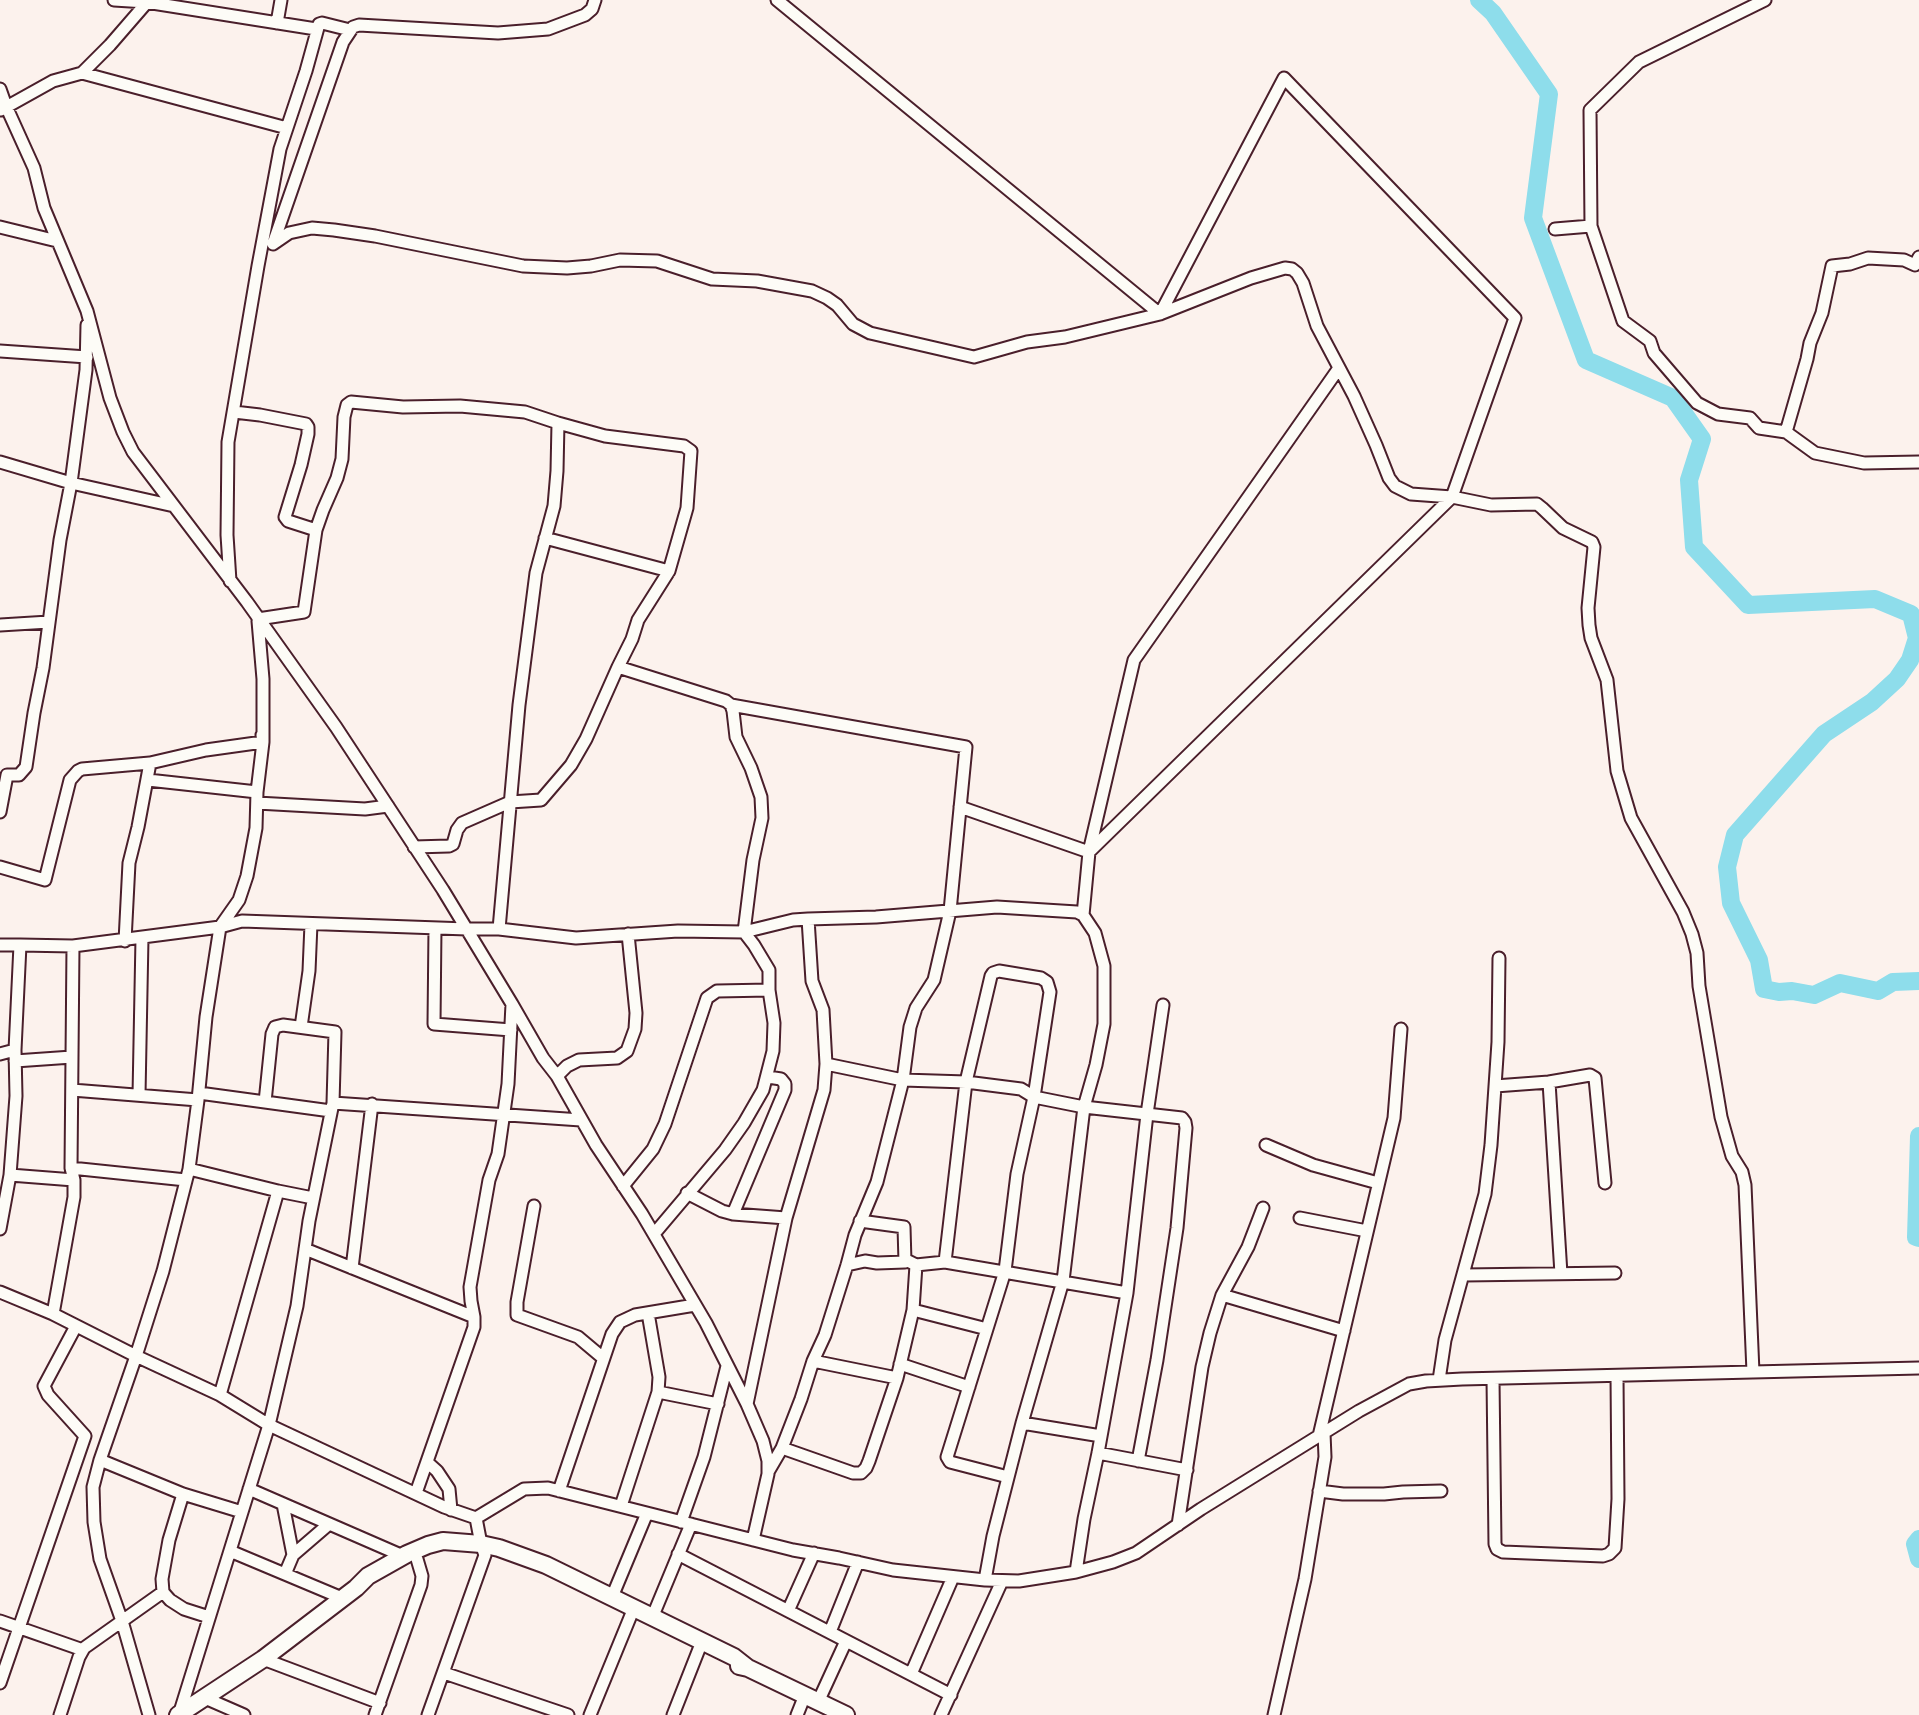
<!DOCTYPE html>
<style>
body{margin:0}
canvas{display:block;background:#fcf2ed}
</style>
<canvas width="1919" height="1715"></canvas>
<script>
const ctx = document.querySelector('canvas').getContext('2d');
ctx.lineJoin = 'round';
const poly = rows => new Path2D(rows.map(r => 'M' + r).join(''));
function trace(path, color, width, dash) { ctx.strokeStyle = color; ctx.lineWidth = width; ctx.lineCap = dash ? 'butt' : 'round'; ctx.setLineDash(dash || []); ctx.stroke(path); }
trace(poly([
 [1479,0,1493,13,1549,94,1533,218,1586,360,1673,398,1702,439,1689,480,1694,547,1748,605,1875,599,1911,614,1917,638,1910,660,1897,679,1872,702,1824,734,1735,835,1727,867,1731,903,1759,960,1764,989,1779,992,1792,991,1814,995,1840,983,1878,991,1893,982,1919,981],
 [1919,1136,1916,1237,1919,1238],
 [1919,1539,1915,1544,1919,1559]
]), '#8eddeb', 18);
const minor = poly([
 [114,0,146,2,316,29],
 [777,0,1160,314,1284,78,1515,318,1452,497,1089,852,960,807],
 [277,23,281,0],
 [82,73,287,128],
 [0,89,6,106,34,168,44,208,87,311,110,398,123,432,133,452,247,602,336,727,443,890,512,1004,543,1058,557,1076,596,1145,642,1214,706,1323,747,1404,763,1441,768,1461,768,1474,753,1540],
 [1,110,53,81,82,73,110,45,149,0],
 [1591,226,1590,110,1639,62,1765,0],
 [0,227,57,241],
 [1555,229,1591,226,1623,321,1650,341,1654,353,1697,403,1718,414,1750,418,1759,428,1786,432],
 [273,244,289,233,312,228,334,230,375,236,523,266,567,268,591,266,620,260,657,261,712,279,757,281,812,291,827,298,837,305,853,324,870,333,974,357,1027,342,1065,337,1160,314,1251,278,1285,268,1292,269,1297,273,1303,283,1317,326,1354,396,1376,445,1389,478,1395,486,1411,494,1452,497,1491,505,1537,504,1542,508,1563,528,1592,542,1594,547,1588,608,1589,625,1591,638,1607,680,1617,771,1631,818,1683,912,1692,934,1697,953,1699,986,1721,1117,1732,1156,1742,1172,1745,1185,1753,1372],
 [273,244,343,42,353,27,359,25,498,33,548,29,585,15,592,9,595,0],
 [1919,257,1915,265,1904,260,1868,258,1850,264,1832,266,1822,313,1810,343,1807,359,1786,432,1815,453,1864,463,1919,462],
 [0,351,87,357],
 [234,412,260,415,306,424,308,427,308,434,301,465,285,517,288,521,316,530],
 [0,462,71,483,174,506],
 [545,538,669,571],
 [230,581,227,535,228,442,258,266,280,149,306,71,319,24,322,23,350,30],
 [258,619,304,612,316,530,323,510,337,478,342,459,344,417,347,405,351,402,403,407,460,406,525,412,558,423,605,436,684,446,691,451,687,508,669,571,638,620,632,639,618,667,586,739,571,765,541,800,510,802,462,823,457,830,453,844,449,846,414,847],
 [0,625,49,622],
 [618,667,726,701,731,705,966,747,950,911,934,980,916,1008,910,1027,903,1080,877,1182,855,1235,847,1265,825,1335,813,1361,801,1399,782,1448,768,1472],
 [148,780,257,792],
 [257,803,365,809,388,806],
 [0,812,7,775,19,775,26,767,34,713,43,668,60,540,71,483,86,370,87,325],
 [0,867,45,880,70,780,78,771,82,769,150,763],
 [1083,915,1089,852,1134,660,1339,368],
 [435,928,434,1024,511,1030],
 [499,929,519,705,536,573,554,506,557,471,558,423],
 [125,941,129,863,138,827,150,763,206,750,263,742,262,735],
 [0,945,20,945],
 [301,1027,309,971,311,924],
 [0,1054,15,1050],
 [15,1061,72,1057],
 [826,1064,903,1080,966,1082,1021,1089,1034,1097,1084,1107,1182,1118,1185,1122,1186,1128,1177,1228,1157,1360,1138,1461],
 [557,1076,567,1066,579,1060,617,1058,627,1051,635,1029,636,1013,628,934],
 [1549,1082,1590,1075,1595,1078,1605,1183],
 [1495,1086,1549,1082,1561,1274],
 [72,1090,198,1100],
 [199,1093,331,1111],
 [139,1095,142,938],
 [333,1103,581,1120],
 [1266,1145,1313,1165,1378,1183],
 [71,1168,186,1180],
 [189,1169,278,1191],
 [10,1175,74,1180],
 [623,1186,653,1149,665,1124,707,998,717,991,769,990,769,970,754,945,744,932,753,860,762,818,761,797,751,768,736,737,733,711,731,705],
 [687,1193,722,1211,733,1214,786,1218],
 [534,1206,517,1302,517,1315,578,1337,603,1358],
 [733,1214,785,1090,785,1084,781,1079,768,1077],
 [1300,1218,1367,1231],
 [860,1221,904,1227,905,1262,908,1261,916,1265,945,1262,1127,1293],
 [0,1229,10,1175,16,1096,15,1050,20,945,73,946],
 [654,1234,725,1150,744,1123,763,1090,773,1051,774,1023,769,990],
 [305,1249,474,1317],
 [945,1262,966,1082,991,976,993,973,999,971,1041,978,1047,982,1050,992,1034,1097,1017,1174,1005,1271,947,1457,950,1462,1008,1477],
 [847,1265,865,1261,877,1263,905,1262],
 [352,1268,372,1104],
 [1464,1275,1615,1273],
 [0,1292,53,1314,136,1356,220,1395,269,1425,444,1507,476,1518],
 [1222,1295,1344,1331],
 [913,1310,987,1329],
 [53,1314,74,1197,74,1180,71,1168,73,946,220,927,242,921,467,929,499,929,576,938,678,931,744,932,793,920,808,919,876,917,997,907,1077,912,1083,915,1095,933,1104,966,1104,1024,1096,1065,1084,1107,1063,1281,1022,1423,993,1536,985,1580],
 [813,1361,897,1378,913,1310,916,1265],
 [900,1364,969,1387],
 [1493,1379,1495,1544,1497,1549,1503,1552,1603,1556,1609,1554,1615,1548,1618,1499,1617,1376],
 [1439,1380,1445,1340,1485,1194,1491,1145,1498,1042,1499,958],
 [658,1392,718,1404],
 [220,1395,278,1191,313,1198],
 [747,1404,786,1218,824,1090,826,1064,823,1010,812,981,808,919],
 [1022,1423,1101,1436],
 [1319,1436,1394,1118,1401,1029],
 [782,1448,853,1473,861,1473,866,1468,869,1461,897,1378],
 [1098,1453,1187,1470],
 [100,1460,183,1494,242,1512],
 [427,1462,437,1471,449,1489,451,1510],
 [249,1489,403,1556],
 [559,1491,612,1334,620,1322,635,1315,695,1305],
 [1319,1491,1343,1494,1384,1494,1403,1492,1441,1491],
 [416,1493,474,1327,474,1317,471,1301,470,1287,489,1180,498,1154,508,1084,512,1004],
 [183,1494,169,1540,162,1579,163,1592,170,1600,184,1609,209,1617],
 [283,1504,293,1555],
 [621,1506,658,1392,659,1377,648,1313],
 [681,1522,704,1457,727,1366],
 [1178,1525,1202,1367,1210,1333,1222,1295,1248,1247,1263,1208],
 [230,1551,342,1598],
 [678,1554,951,1695],
 [1076,1572,1084,1519,1098,1453,1127,1293,1147,1114,1163,1005],
 [285,1574,293,1555,329,1524],
 [612,1597,647,1513],
 [788,1611,814,1553],
 [652,1618,691,1524],
 [0,1621,83,1650],
 [830,1632,858,1562],
 [263,1659,380,1703],
 [444,1673,568,1715],
 [911,1674,953,1577],
 [0,1683,85,1436,48,1395,44,1386,76,1326],
 [205,1698,244,1715],
 [818,1702,846,1641],
 [60,1715,79,1657,84,1648,163,1592],
 [149,1715,122,1621,100,1559,94,1522,93,1487,100,1460,136,1356,163,1271,189,1169,198,1100,206,1017,220,927,239,900,247,876,256,828,257,792,263,742,263,679,258,621],
 [179,1715,269,1425,297,1306,309,1221,333,1103,335,1032,283,1025,275,1027,272,1034,265,1102],
 [375,1715,421,1585,422,1576,417,1559],
 [428,1715,485,1555,481,1544,476,1518,524,1489,548,1488,793,1550,839,1558,893,1570,985,1580,1019,1581,1076,1572,1113,1562,1136,1553,1201,1509,1359,1411,1409,1384,1426,1381,1462,1379,1919,1368],
 [590,1715,631,1615],
 [673,1715,699,1649],
 [797,1715,805,1695],
 [941,1715,1002,1581],
 [1274,1715,1305,1579,1325,1457,1324,1433]
]);
const secondary = poly([
 [739,1666,748,1668,846,1715],
 [178,1715,263,1659,356,1588,368,1576,407,1554,428,1545,443,1541,481,1544,499,1548,546,1565,734,1657,748,1668]
]);
trace(minor, '#4a1f2b', 15);
trace(secondary, '#4a1f2b', 20);
trace(minor, '#fdfcf7', 11);
trace(secondary, '#fdfcf7', 16);
</script>
